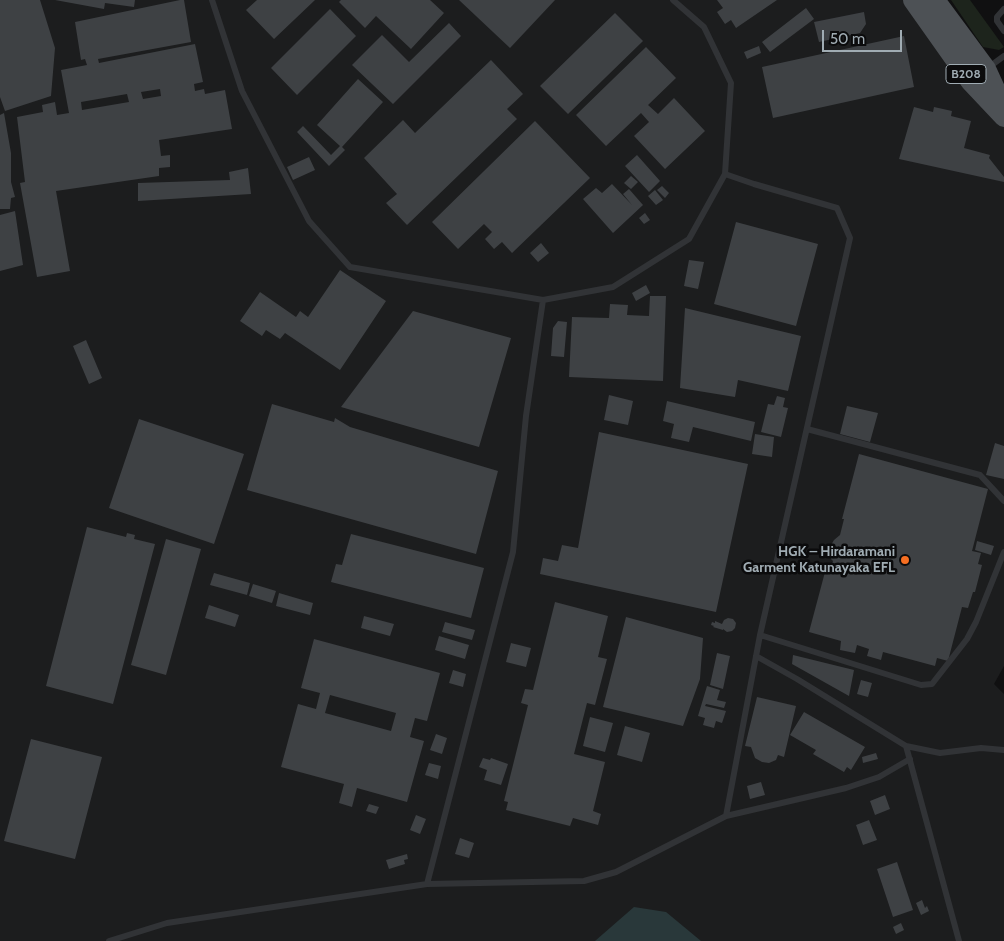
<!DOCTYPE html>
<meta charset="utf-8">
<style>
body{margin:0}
#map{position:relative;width:1004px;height:941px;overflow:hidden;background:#101011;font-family:Cabin,sans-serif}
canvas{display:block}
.scale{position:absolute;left:822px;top:30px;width:80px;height:22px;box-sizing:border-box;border:2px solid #a0acb3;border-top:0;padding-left:6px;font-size:15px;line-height:18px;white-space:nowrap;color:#a0acb3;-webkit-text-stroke:4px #0b0b0c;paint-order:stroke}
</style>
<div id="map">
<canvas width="1004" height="941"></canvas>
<div class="scale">50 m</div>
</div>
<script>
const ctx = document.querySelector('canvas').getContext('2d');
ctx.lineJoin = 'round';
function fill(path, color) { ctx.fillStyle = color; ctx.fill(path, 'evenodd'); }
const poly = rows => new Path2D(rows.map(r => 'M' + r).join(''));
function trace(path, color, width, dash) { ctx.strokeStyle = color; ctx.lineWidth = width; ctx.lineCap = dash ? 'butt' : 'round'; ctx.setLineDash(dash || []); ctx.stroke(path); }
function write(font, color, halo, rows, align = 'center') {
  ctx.font = font + ' Cabin,sans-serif'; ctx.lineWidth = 5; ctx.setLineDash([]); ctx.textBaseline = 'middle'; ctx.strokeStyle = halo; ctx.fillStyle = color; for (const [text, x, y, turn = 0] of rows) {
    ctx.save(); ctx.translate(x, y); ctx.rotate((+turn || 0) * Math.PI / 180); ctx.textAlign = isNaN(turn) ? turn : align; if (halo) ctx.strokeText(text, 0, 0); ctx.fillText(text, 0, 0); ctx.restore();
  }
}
fill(poly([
 [0,0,924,0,1004,109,1004,666,994,684,1004,694,1004,941,0,941]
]), '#1c1d1e');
fill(poly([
 [951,0,970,0,1004,47,999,50,983,47]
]), '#1d241c');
fill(poly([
 [634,907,666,912,701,941,595,941]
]), '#29383a');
fill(poly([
 [0,0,40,0,55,48,51,96,5,111,0,97],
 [55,0,135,0,134,7,105,3,104,9],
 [180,0,184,0,191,42,98,59,99,63,195,44,203,82,194,84,195,91,204,89,205,94,225,90,232,129,159,140,161,156,170,155,170,167,159,168,159,176,56,191,70,271,37,277,20,183,25,182,17,117,43,112,42,105,55,102,57,115,69,113,61,70,87,65,85,59,81,60,75,22],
 [160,89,161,96,143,99,141,92],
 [127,94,129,102,82,110,81,102],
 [257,0,315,0,274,39,246,10],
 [341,0,430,0,444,13,411,49,376,16,365,28,339,2],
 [459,0,555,0,510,48],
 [717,0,777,0,736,28,731,20,725,24,717,12,723,8],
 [806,8,814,19,770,52,762,42],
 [330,9,356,36,297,95,271,68],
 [864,12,866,24,860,33,819,42,814,22],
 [615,13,643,41,568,114,540,86],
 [449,23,461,36,393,104,352,65,382,35,409,62],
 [904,36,914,87,773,118,762,67],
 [759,46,761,53,747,59,744,52],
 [646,47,676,78,648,105,658,114,674,98,705,131,665,169,634,136,649,122,641,113,606,146,576,115],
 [491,60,523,94,507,109,517,119,407,225,386,203,397,194,364,158,403,120,415,133],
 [358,79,383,102,342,147,345,150,329,166,297,132,303,126,331,155,340,146,317,125],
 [914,107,933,112,934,107,952,111,951,116,971,121,964,148,990,155,989,158,1004,177,1004,182,899,159],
 [4,113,11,153,11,182,15,197,11,198,10,209,0,209,0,115],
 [535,121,590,178,512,253,502,242,494,249,485,239,492,232,484,224,458,249,432,222],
 [637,155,660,181,649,192,625,166],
 [309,157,315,170,293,180,287,167],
 [248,168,251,194,138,201,138,183,230,180,229,172],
 [631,176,638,182,631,189,624,183],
 [612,184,632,205,623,194,629,189,643,205,613,233,583,199,596,188,602,193],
 [662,186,669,193,665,198,657,190],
 [655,190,663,200,656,205,648,196],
 [15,211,23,265,0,271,0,215],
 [645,213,650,220,644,224,639,218],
 [736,222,818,244,796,326,714,304],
 [541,243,549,253,538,262,530,253],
 [689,260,704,262,698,289,684,286],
 [340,270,386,301,340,370,285,333,280,339,266,330,262,336,240,321,260,292,296,317,300,311,308,317],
 [646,285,650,293,636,301,632,293],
 [650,296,666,296,663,381,569,377,572,317,609,318,610,304,628,305,627,315,649,316],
 [685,308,801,336,788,391,738,380,735,397,680,388],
 [413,311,511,338,479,447,341,407],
 [558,321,567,322,564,357,551,356,553,328],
 [86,340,102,378,89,384,73,346],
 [609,395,633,401,628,425,604,420],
 [777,396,785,398,783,407,788,408,781,437,761,432,768,404,774,405],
 [667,401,755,422,751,441,693,427,689,442,671,438,674,424,663,421],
 [272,404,334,422,335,418,350,427,498,471,476,554,247,490],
 [847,406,878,413,870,442,840,434],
 [139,419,244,454,214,544,109,508],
 [599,432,748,464,716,612,540,574,543,558,558,561,562,545,578,548],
 [755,434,774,437,772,457,752,454],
 [995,443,1004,446,1004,479,986,475],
 [859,454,988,489,972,551,981,553,978,564,982,565,975,592,973,592,968,608,962,607,948,661,937,658,935,666,883,652,881,660,867,656,869,649,857,645,855,653,840,650,841,641,809,632,825,572,829,573,833,561,831,559,830,547,834,540,840,535,844,519,842,519],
 [87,527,126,537,127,533,135,535,134,539,155,544,113,704,46,686],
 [351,534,484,568,471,618,331,582,336,564,342,565],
 [166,539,201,549,166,675,131,665],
 [977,541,994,546,991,555,975,550],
 [214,573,250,583,247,595,210,585],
 [253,584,276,591,272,603,249,596],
 [279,593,313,603,310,615,276,606],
 [555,602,608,616,598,657,607,659,595,705,587,703,574,754,605,762,593,811,601,814,598,825,573,818,570,826,506,810,508,802,504,801,528,705,521,703,525,689,533,690],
 [209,605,239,615,235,627,205,618],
 [364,616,394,624,390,636,361,628],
 [626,617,703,638,700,679,683,726,603,707],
 [728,618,733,619,736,623,735,628,732,631,727,632,723,629,723,630,713,627,714,626,711,625,712,622,715,623,715,621,722,624,724,620],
 [445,622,475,630,472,640,442,632],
 [439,636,469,645,465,659,435,650],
 [314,639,440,673,427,721,415,718,410,737,424,741,407,802,357,788,352,807,339,803,344,784,281,767,298,704,316,709,320,693,301,688],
 [330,695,396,713,391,731,325,713],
 [511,643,531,648,526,667,506,662],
 [717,653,730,656,723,689,710,685],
 [793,655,854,670,849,696,792,664],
 [453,670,466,674,463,687,449,683],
 [861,680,872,683,868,697,857,694],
 [707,686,720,690,717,700,726,702,724,708,706,704,705,706,726,711,722,723,716,721,714,728,703,725,705,718,698,716],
 [757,697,796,706,784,757,778,755,776,760,769,763,762,762,755,758,751,747,745,746],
 [804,712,865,747,851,770,847,767,844,772,813,754,816,750,790,735],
 [590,717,613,723,605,752,583,746],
 [625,726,650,733,642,762,617,755],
 [436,734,447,738,442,754,430,750],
 [31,739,102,757,75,859,4,841],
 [876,753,878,759,863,763,862,757],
 [483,758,490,760,491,758,508,764,501,785,484,780,487,770,479,767],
 [429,763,441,766,438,779,425,775],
 [761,782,765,795,750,799,747,786],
 [885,795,890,809,875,815,870,801],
 [369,804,379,807,376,814,366,811],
 [416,815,426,819,420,834,410,830],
 [869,820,877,840,863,845,856,825],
 [460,838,474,843,469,858,455,854],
 [407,854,408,859,404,860,405,864,389,869,386,860],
 [897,862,913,910,893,917,877,869],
 [922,900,925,908,927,906,929,911,921,915,916,903],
 [901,923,904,930,896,934,893,927]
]), '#3e4144');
trace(poly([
 [212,0,242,91,309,221,350,267,543,300,613,287,689,239,725,174,731,83,704,27,673,0],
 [1004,9,997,17,997,21,1004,31],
 [989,67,1004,56],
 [725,174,754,184,837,208,850,238,760,635,726,816],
 [807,429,980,475,1004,501],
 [760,635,921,685,932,684,967,639,976,622,1004,552],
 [756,656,797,679,906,746,940,753,981,748,1004,750],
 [906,746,959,941],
 [427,884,513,552,526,416,543,300],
 [109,941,167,923,427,884,584,881,616,872,726,816,846,788,879,777,910,759]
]), '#313336', 6);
trace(poly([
 [913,0,971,82,1004,117],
 [935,0,986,69,1004,108]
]), '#4d5155', 20);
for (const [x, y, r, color] of [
 [905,560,5,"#f76f22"]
]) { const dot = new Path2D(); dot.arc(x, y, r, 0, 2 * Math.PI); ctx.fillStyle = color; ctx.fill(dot); trace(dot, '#0b0b0c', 2); }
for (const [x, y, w] of [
 [966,74,40]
]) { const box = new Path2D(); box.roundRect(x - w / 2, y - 9.5, w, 19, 4); ctx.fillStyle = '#0b0b0c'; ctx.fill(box); trace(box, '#a0acb3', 1); }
write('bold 12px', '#a0acb3', null, [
 ["B208",966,74]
]);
write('bold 14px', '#a0acb3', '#0b0b0c', [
 ["HGK – Hirdaramani",895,552],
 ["Garment Katunayaka EFL",895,568]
], 'right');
</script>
